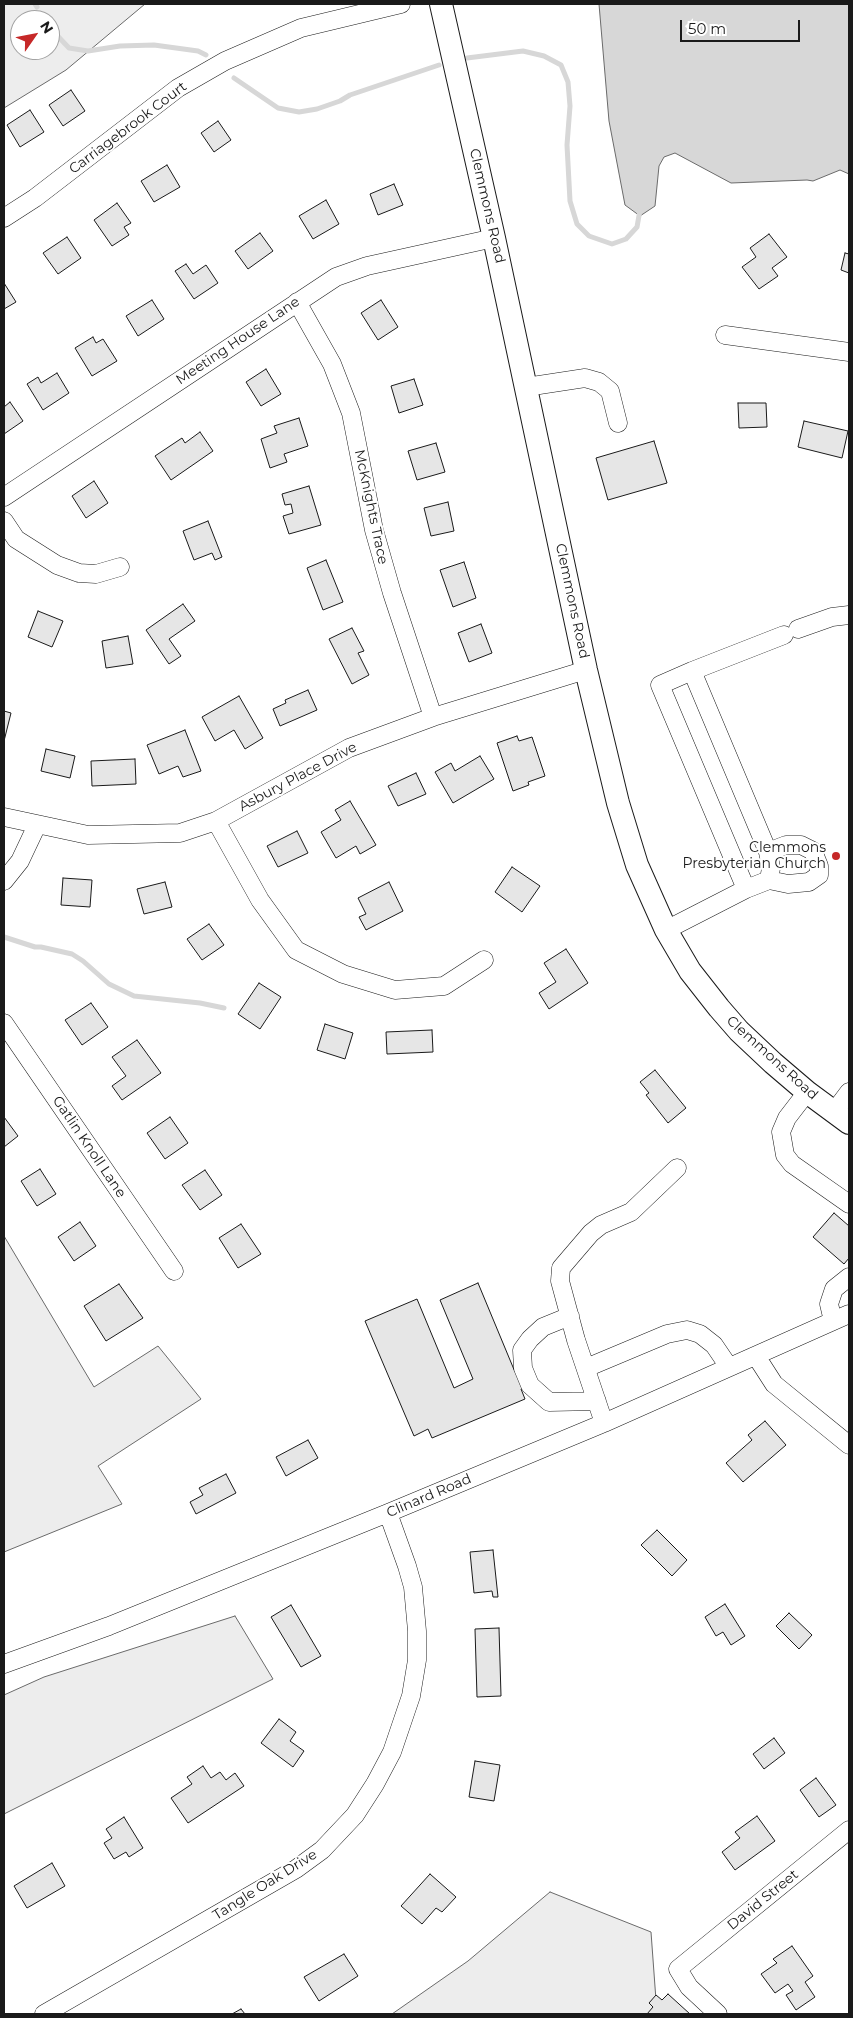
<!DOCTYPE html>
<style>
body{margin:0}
#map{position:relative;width:853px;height:2018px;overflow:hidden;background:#fff;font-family:Montserrat,sans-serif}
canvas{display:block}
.frame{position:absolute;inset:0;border:5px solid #1a1a1a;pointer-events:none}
.north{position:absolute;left:10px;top:10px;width:50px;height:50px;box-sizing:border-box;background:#fff;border:1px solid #a3a3a3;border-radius:50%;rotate:57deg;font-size:14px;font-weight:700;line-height:20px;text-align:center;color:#1a1a1a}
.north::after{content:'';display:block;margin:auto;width:18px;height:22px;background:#c62828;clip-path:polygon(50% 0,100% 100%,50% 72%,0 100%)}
.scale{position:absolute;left:680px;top:20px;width:120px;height:22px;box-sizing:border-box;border:2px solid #1a1a1a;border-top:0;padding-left:6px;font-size:15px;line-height:18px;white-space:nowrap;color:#1a1a1a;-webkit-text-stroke:4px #fff;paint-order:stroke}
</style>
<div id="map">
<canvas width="853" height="2018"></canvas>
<div class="frame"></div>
<div class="north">N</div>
<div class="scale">50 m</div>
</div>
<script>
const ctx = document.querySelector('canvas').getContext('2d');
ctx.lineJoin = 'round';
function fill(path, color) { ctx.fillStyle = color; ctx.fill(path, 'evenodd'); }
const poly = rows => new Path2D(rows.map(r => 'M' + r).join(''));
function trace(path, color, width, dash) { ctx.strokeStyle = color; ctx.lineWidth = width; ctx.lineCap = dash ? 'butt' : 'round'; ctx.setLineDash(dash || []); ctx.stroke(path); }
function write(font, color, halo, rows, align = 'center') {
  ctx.font = font + ' Montserrat,sans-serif'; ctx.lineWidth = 4; ctx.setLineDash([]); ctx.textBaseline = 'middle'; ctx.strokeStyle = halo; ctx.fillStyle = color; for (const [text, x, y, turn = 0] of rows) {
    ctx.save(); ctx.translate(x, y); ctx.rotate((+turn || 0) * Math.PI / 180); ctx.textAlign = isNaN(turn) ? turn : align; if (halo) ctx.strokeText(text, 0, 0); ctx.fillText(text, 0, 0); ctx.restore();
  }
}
const built = poly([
 [4,4,145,4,66,70,4,108,4,4],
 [20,20,50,20,50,50,20,50,20,20],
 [4,1236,94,1387,158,1346,201,1399,98,1466,122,1504,4,1552,4,1236],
 [235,1616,273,1679,4,1814,4,1695,44,1677,235,1616],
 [550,1892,651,1932,657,2014,392,2014,468,1961,550,1892]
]);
fill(built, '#ededed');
trace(built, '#6a6a6a', 1);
const water = poly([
 [599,4,849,4,849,174,840,170,813,181,807,180,731,183,675,153,664,157,659,166,655,206,640,216,625,205,609,121,599,4]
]);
fill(water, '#d7d7d7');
trace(water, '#6a6a6a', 1);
trace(poly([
 [35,4,37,7],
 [51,29,69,48,88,51,120,46,154,45,198,51,206,55],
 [467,58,523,51,544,56,561,65,568,82,570,106,567,145,570,201,577,224,589,236,612,244,626,239,637,227,640,210],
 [234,78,278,108,299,112,317,109,340,101,350,95,439,65],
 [4,937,35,947,41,947,72,954,83,961,109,984,134,996,200,1003,224,1008]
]), '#d7d7d7', 5);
const building = poly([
 [71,90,85,111,63,126,49,105,71,90],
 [30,110,44,132,20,147,7,125,30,110],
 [218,121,231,140,214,152,201,133,218,121],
 [167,165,180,187,154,202,141,181,167,165],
 [394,184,403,205,378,215,370,194,394,184],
 [326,200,339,224,313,239,299,216,326,200],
 [117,203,131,223,124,227,129,235,112,246,94,220,117,203],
 [260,233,273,251,248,269,235,251,260,233],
 [769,234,787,257,772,268,778,276,759,289,742,267,756,257,750,248,769,234],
 [67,237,81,258,58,274,43,253,67,237],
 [845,253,849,254,849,273,841,270,845,253],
 [186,264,193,274,206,265,218,283,194,299,175,271,186,264],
 [4,283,16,302,4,309,4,283],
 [152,300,164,319,138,336,126,316,152,300],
 [381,300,398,327,378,340,361,313,381,300],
 [93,337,96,343,103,339,117,361,92,376,75,348,93,337],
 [266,369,281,394,261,406,246,382,266,369],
 [57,373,69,393,43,410,27,384,38,377,41,383,57,373],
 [414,379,423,405,399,413,391,386,414,379],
 [10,402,23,421,4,434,4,407,10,402],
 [738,403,766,403,767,427,739,428,738,403],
 [299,418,308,446,284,454,287,462,270,468,261,439,277,433,274,426,299,418],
 [804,421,848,431,842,458,798,447,804,421],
 [200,432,213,451,171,480,155,456,182,438,185,443,200,432],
 [654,441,667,483,608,500,596,458,654,441],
 [436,443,445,472,417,480,408,451,436,443],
 [94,481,108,503,86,518,72,496,94,481],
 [309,486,321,525,289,534,283,516,293,513,291,504,285,505,282,494,309,486],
 [448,502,454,531,431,536,424,508,448,502],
 [208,521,222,557,215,560,212,553,194,560,183,531,208,521],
 [326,560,343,602,323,610,307,568,326,560],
 [464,562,476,598,453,607,440,570,464,562],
 [183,604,195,621,169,639,181,656,169,664,146,630,183,604],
 [38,611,63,621,52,647,28,637,38,611],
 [481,624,492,653,469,662,458,633,481,624],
 [352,628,364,651,358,653,369,675,352,684,329,639,352,628],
 [128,636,133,664,106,668,102,641,128,636],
 [308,690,317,710,280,726,273,709,286,703,285,700,308,690],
 [239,696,263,738,245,749,234,730,215,741,202,717,239,696],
 [4,711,11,713,4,741,4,711],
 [185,730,201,771,183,777,178,766,159,774,147,745,185,730],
 [517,736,519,741,532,737,545,776,528,782,529,785,513,791,497,743,517,736],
 [46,749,75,756,70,778,41,771,46,749],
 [480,756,494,779,453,803,435,772,451,763,455,771,480,756],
 [135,759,136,784,92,786,91,761,135,759],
 [416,773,426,794,398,806,388,786,416,773],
 [350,801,376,845,360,854,356,846,336,858,321,832,341,820,335,810,350,801],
 [297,831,308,853,278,867,267,846,297,831],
 [512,867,540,886,522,912,495,892,512,867],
 [63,878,92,880,90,907,61,905,63,878],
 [165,882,172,907,144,914,137,889,165,882],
 [389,882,403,911,366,930,359,917,366,914,358,898,389,882],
 [209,924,224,945,202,960,187,939,209,924],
 [566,949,588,983,549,1009,539,993,556,982,544,963,566,949],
 [259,983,281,997,260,1029,238,1014,259,983],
 [91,1003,108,1027,82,1045,65,1020,91,1003],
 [325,1024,353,1033,345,1059,317,1050,325,1024],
 [432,1030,433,1052,387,1054,386,1032,432,1030],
 [137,1040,161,1073,122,1100,112,1086,126,1076,112,1057,137,1040],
 [655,1070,686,1108,668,1123,646,1095,649,1093,640,1082,655,1070],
 [4,1117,18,1136,4,1147,4,1117],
 [170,1117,188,1143,165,1159,147,1133,170,1117],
 [40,1169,56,1194,37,1206,21,1181,40,1169],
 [205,1170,222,1195,200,1210,182,1185,205,1170],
 [834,1213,849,1226,849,1258,844,1264,813,1237,834,1213],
 [80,1222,96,1246,74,1261,58,1237,80,1222],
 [241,1224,261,1254,238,1268,219,1238,241,1224],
 [478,1283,515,1372,534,1383,521,1389,525,1399,432,1438,428,1429,414,1436,365,1321,417,1299,454,1388,473,1379,440,1300,478,1283],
 [119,1284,143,1318,106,1341,84,1306,119,1284],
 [765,1421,786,1445,743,1482,726,1463,752,1440,748,1435,765,1421],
 [308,1440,318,1458,286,1476,276,1457,308,1440],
 [226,1474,236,1493,196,1514,190,1502,203,1495,199,1488,226,1474],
 [657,1530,687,1560,672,1576,641,1545,657,1530],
 [493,1550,498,1597,493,1597,492,1591,474,1593,470,1552,493,1550],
 [725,1604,745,1636,731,1645,723,1632,716,1636,705,1617,725,1604],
 [291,1605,321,1656,301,1667,271,1617,291,1605],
 [789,1613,812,1635,799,1649,776,1626,789,1613],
 [499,1628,501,1696,477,1697,475,1629,499,1628],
 [279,1719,296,1732,290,1741,304,1751,293,1767,261,1743,279,1719],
 [774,1738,785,1753,764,1769,753,1754,774,1738],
 [475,1761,500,1765,494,1801,469,1797,475,1761],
 [203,1766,211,1778,220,1772,226,1780,235,1773,244,1786,188,1823,171,1798,192,1784,187,1777,203,1766],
 [816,1778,836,1805,819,1817,800,1790,816,1778],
 [757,1816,775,1841,735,1870,722,1852,740,1838,735,1832,757,1816],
 [124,1817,143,1848,129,1857,126,1852,114,1859,104,1843,112,1838,106,1829,124,1817],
 [52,1863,65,1886,27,1908,14,1886,52,1863],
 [430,1874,456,1897,442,1912,436,1908,422,1924,401,1906,430,1874],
 [792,1946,813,1976,805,1982,815,1997,796,2010,786,1995,793,1991,788,1984,775,1993,761,1974,777,1963,773,1959,792,1946],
 [344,1954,358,1976,319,2001,304,1977,344,1954],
 [668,1994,690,2014,647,2014,653,2007,649,2003,656,1995,662,2000,668,1994],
 [241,2009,245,2014,232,2014,241,2009]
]);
fill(building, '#e6e6e6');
trace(building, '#1a1a1a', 1);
const minor = poly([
 [4,218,35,198,178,88,225,61,301,28,401,4],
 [297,302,332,364,351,413,374,530,392,593,433,717],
 [725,335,849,352],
 [526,387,585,378,599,382,610,391,618,423],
 [4,497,336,277,367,266,494,238],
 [4,521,16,539,57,565,79,573,96,574,120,567],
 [798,629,832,617,849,615],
 [692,671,660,685,746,889],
 [4,817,88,835,180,833,216,821,349,748,433,717,586,670],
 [216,821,260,900,296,950,343,974,395,990,444,986,484,960],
 [768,852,786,845,801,845,813,851,819,866,819,875,809,882,788,884,769,880],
 [4,881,20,861,37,825],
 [666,930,746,889,769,880,771,868,768,852,692,671,784,635],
 [4,1023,174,1271],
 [807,1092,787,1118,781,1132,785,1155,792,1164,849,1204],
 [834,1112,849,1092],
 [570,1316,543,1327,530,1339,522,1350,523,1368,530,1385,549,1402,597,1401],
 [833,1321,829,1304,834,1289,849,1277],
 [756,1356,774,1384,849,1445],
 [586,1368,667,1334,687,1330,700,1334,714,1345,729,1367],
 [604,1423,576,1340,560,1281,561,1268,591,1233,601,1225,631,1212,677,1168],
 [4,1664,109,1626,388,1513,604,1423,849,1314],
 [44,2014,296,1869,322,1850,355,1815,375,1784,392,1752,411,1696,417,1660,417,1631,413,1587,407,1566,388,1513],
 [718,2014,689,1987,678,1969,849,1830]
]);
const major = poly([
 [441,4,494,238,586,670,618,803,637,865,666,930,690,971,719,1008,739,1031,773,1063,807,1092,849,1123]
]);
trace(minor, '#1a1a1a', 19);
trace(major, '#1a1a1a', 24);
trace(minor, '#fff', 18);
trace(major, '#fff', 22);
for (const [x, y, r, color] of [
 [836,856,5,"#c62828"]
]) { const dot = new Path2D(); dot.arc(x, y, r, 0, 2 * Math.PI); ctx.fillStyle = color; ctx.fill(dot); trace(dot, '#fff', 2); }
write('14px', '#1a1a1a', '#fff', [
 ["Carriagebrook Court",128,128,-37],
 ["Clemmons Road",487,206,77],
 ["Meeting House Lane",238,341,-34],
 ["McKnights Trace",371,507,78],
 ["Clemmons Road",572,601,78],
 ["Asbury Place Drive",298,777,-28],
 ["Clemmons Road",772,1058,42],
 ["Gatlin Knoll Lane",89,1147,56],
 ["Clinard Road",429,1496,-23],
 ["Tangle Oak Drive",265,1885,-32],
 ["David Street",763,1900,-39]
]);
write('14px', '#1a1a1a', '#fff', [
 ["Clemmons",826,848],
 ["Presbyterian Church",826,864]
], 'right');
</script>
